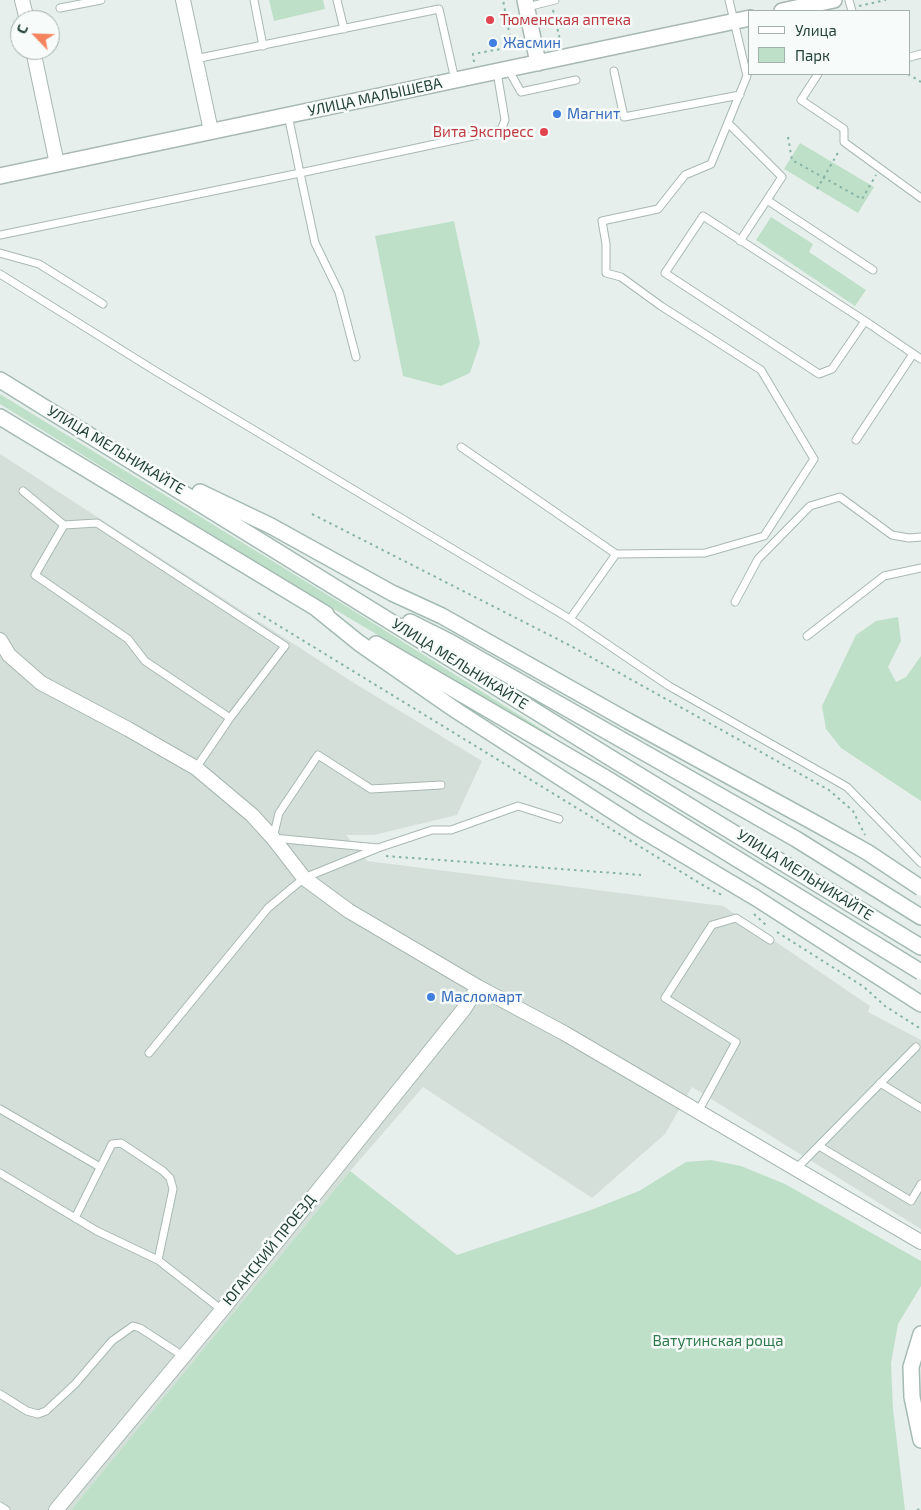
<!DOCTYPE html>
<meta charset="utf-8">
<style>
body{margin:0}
#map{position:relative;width:921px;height:1510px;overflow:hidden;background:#e6efeb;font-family:"Exo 2",sans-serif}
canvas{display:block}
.legend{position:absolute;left:748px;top:10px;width:162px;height:65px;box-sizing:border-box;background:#f7fbf9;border:1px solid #a3b1ad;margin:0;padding:6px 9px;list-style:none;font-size:15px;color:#24423a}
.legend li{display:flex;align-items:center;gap:10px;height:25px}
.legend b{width:25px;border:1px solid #a3b1ad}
.north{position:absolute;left:10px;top:10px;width:50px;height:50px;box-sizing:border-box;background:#f7fbf9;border:1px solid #a3b1ad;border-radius:50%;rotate:294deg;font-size:14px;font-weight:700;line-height:20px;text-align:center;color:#24423a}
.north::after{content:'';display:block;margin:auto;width:18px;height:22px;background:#f4845f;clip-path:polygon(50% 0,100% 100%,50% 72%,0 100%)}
</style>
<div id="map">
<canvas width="921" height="1510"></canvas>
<ul class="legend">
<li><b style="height:6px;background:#fff"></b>Улица</li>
<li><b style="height:14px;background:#bfe0c8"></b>Парк</li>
</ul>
<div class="north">С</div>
</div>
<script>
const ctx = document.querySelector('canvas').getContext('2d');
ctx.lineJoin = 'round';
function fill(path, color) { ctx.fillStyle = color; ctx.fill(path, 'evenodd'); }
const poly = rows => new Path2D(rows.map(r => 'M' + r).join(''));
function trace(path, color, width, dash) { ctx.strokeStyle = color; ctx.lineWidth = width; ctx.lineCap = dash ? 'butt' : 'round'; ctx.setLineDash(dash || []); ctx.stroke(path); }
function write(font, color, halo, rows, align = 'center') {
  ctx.font = font + ' "Exo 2",sans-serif'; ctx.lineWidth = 5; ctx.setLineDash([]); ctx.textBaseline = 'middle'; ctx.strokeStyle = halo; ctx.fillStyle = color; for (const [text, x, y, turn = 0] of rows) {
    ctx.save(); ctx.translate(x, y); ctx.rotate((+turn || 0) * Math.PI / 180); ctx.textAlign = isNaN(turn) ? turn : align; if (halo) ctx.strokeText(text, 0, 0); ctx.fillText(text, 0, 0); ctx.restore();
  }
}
fill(poly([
 [0,454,354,683,482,761,457,815,374,835,346,835,367,861,723,906,870,1006,868,1012,921,1040,921,1229,692,1087,665,1134,592,1198,423,1087,350,1171,71,1510,0,1510]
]), '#d4dfda');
fill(poly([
 [269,0,323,0,325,9,274,21],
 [800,143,874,187,858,213,784,169],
 [771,217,813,244,809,252,866,290,855,306,756,240],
 [454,221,480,343,470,373,441,386,403,376,375,236],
 [0,394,354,611,551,735,550,737,285,580,0,404],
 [898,617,901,641,888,667,896,682,906,677,921,656,921,801,841,748,826,729,822,706,856,635,876,621],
 [711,1160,741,1166,785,1184,921,1261,921,1286,898,1324,891,1363,893,1409,905,1510,71,1510,350,1171,457,1255,591,1210,639,1191,686,1162]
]), '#bfe0c8');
const service = poly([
 [254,0,263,46],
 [337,0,344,29],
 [849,0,852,11],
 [527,7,555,0],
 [60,8,101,0],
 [910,57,921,54],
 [195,59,439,9,455,80],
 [508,69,521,92,576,80],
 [614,71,624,117,740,95],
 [818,74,801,100,844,129,844,142,921,198],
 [728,123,782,177,740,241],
 [767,200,873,270],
 [0,235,300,173,288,115],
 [0,253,39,264,103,304],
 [0,274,157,372,570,619,669,686,847,787,921,863],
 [865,321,703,216,665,273,819,374,832,369,865,321,921,359],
 [356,357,339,292,315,243,300,173,501,130,505,120,497,72],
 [856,440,913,354],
 [461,447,616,554,705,553,764,536,814,459,761,370,661,306,621,277,606,273,606,244,602,221,658,209,685,175,711,164,747,76,729,0],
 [23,491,64,525,35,575,128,639,145,661,230,718,196,768],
 [64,525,97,523,285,646,230,718],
 [735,602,758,559,810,506,840,497,892,535,909,538,921,537],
 [570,619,616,554],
 [807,636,884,576,921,568],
 [441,785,371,789,318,755,279,813,273,838,378,848,432,830,451,830,518,806,559,819],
 [149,1053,268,908,304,878,378,848],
 [880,1083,921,1108],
 [0,1109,100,1167],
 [699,1110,736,1042,665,998,712,925,736,918,770,940],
 [819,1146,911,1201,921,1184],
 [797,1168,916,1047],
 [0,1173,97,1231,158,1260,222,1310],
 [75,1218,112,1144,121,1143,163,1171,170,1178,173,1189,158,1260],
 [0,1394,27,1411,38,1414,46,1411,75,1384,112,1341,133,1326,140,1328,183,1356],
 [0,1506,6,1510]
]);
const minor = poly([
 [22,0,27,20],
 [183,0,211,131],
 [33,50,57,164],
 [0,640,9,655,41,683,128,729,196,768,252,815,273,838,304,878,349,911,478,987,564,1033,921,1242],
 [56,1510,222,1310,464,1009,478,987]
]);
const tertiary = poly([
 [525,0,538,63],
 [782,11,834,0],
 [0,176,750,18]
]);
const secondary = poly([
 [0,380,614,760,921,947],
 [0,417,326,614],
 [200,492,271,526,392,593,442,616,628,721],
 [317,609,359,643,457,711,637,827,756,898,921,1004],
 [410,622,450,642,796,839,921,917],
 [376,644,604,777],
 [921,1334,911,1367,912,1397,921,1440]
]);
trace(service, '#a8b8b2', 9);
trace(minor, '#a8b8b2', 16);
trace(tertiary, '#a8b8b2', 18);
trace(secondary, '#a4bbb3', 18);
trace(poly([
 [859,6,886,0],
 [553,10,561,44],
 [474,62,473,54,512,47,503,0],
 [908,74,921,82],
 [788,137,792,160,862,199,876,175],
 [817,189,839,151],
 [312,514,571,646,829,790,853,811,865,835],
 [258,613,706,887,722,895],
 [386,856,641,875],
 [754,914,767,926],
 [777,932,864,987,885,1006,921,1029],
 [917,1510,921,1509]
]), '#86b3a5', 2, [2.5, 4]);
trace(service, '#fff', 7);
trace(minor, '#fff', 14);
trace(tertiary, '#fff', 15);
trace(secondary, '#fff', 15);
const secondaryBridge = poly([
 [628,721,815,823,867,852,921,888],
 [604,777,921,972]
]);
trace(secondaryBridge, '#a4bbb3', 18, []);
trace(secondaryBridge, '#fff', 15);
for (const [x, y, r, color] of [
 [490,20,5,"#e0444e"],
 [493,43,5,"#3f7fe0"],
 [557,114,5,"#3f7fe0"],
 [544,132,5,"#e0444e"],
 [431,997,5,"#3f7fe0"]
]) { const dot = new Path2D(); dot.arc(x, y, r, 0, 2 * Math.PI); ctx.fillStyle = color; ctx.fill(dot); trace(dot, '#f7fbf9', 2); }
write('15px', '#be3a42', '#f7fbf9', [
 ["Тюменская аптека",500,20],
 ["Вита Экспресс",534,132,"right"]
], 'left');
write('15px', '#366cbe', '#f7fbf9', [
 ["Жасмин",503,43],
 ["Магнит",567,114],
 ["Масломарт",441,997]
], 'left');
write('15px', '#24423a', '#f7fbf9', [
 ["УЛИЦА МАЛЫШЕВА",375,97,-12],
 ["УЛИЦА МЕЛЬНИКАЙТЕ",116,450,31],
 ["УЛИЦА МЕЛЬНИКАЙТЕ",460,664,32],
 ["УЛИЦА МЕЛЬНИКАЙТЕ",805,875,32],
 ["ЮГАНСКИЙ ПРОЕЗД",269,1250,-51]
]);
write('15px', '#2d7a4b', '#f7fbf9', [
 ["Ватутинская роща",718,1341]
]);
</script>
